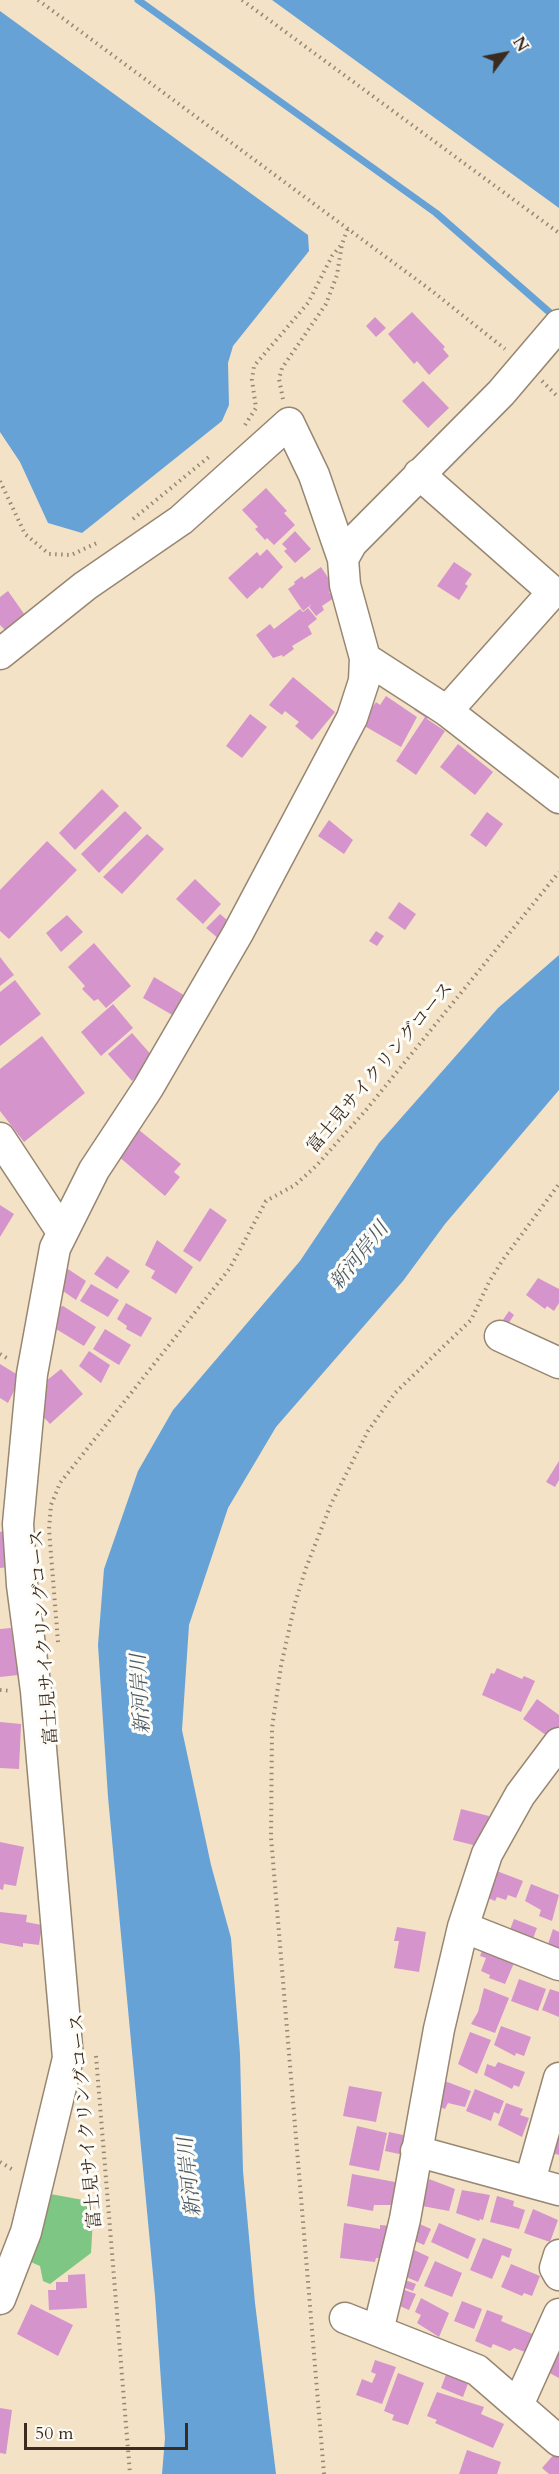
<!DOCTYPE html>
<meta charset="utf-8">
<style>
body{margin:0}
#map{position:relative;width:559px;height:2474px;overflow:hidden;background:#f3e2c6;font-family:Cardo,serif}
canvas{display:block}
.north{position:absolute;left:475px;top:24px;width:60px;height:60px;-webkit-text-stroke:4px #fdfcf7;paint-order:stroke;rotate:58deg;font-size:16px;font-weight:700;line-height:24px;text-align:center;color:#3b2a1e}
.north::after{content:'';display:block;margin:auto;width:21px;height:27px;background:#3b2a1e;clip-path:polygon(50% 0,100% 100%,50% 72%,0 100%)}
.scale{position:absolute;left:24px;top:2423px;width:164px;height:27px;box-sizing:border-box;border:3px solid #3b2a1e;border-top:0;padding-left:8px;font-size:18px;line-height:21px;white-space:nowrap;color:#3b2a1e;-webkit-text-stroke:4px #fdfcf7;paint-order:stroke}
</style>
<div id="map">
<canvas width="559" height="2474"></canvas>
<div class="north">N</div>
<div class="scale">50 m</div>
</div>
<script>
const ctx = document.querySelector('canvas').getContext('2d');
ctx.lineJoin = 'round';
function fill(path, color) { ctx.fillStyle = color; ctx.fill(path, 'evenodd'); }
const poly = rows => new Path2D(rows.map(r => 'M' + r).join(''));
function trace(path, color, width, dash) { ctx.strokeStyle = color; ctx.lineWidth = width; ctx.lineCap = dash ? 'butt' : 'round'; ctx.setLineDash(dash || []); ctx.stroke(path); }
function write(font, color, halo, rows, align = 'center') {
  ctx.font = font + ' Cardo,"Noto Serif JP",serif'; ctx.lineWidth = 6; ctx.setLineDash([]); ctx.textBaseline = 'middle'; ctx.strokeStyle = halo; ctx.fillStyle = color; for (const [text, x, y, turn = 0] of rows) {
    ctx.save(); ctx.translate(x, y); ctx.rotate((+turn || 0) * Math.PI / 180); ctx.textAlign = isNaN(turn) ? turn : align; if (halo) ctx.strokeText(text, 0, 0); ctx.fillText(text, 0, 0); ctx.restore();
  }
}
fill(poly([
 [45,2193,94,2202,91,2253,50,2284,43,2281,40,2266,24,2259]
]), '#7ec683');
fill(poly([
 [272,0,559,0,559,208],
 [0,11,308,235,309,251,233,346,228,363,229,405,222,421,82,533,48,523,20,462,0,432],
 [559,955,559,1090,445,1224,403,1281,276,1427,228,1508,189,1625,182,1730,211,1865,231,1938,240,2054,243,2171,255,2303,276,2474,162,2474,165,2438,155,2296,108,1797,98,1645,104,1569,138,1471,173,1410,300,1261,379,1143,498,1008]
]), '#66a2d6');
trace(poly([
 [138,0,436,213,556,318]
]), '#66a2d6', 7);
fill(poly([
 [412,312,445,347,443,349,449,356,429,375,417,361,414,364,388,334],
 [375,317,386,328,376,337,366,326],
 [423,381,449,408,428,428,402,401],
 [266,488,287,511,284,513,295,525,274,545,267,538,265,540,255,529,258,527,242,510],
 [295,531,311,549,295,563,284,551,287,549,282,544],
 [267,549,283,567,262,589,260,587,247,599,228,578,257,552,260,556],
 [454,562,472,574,465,584,468,586,459,600,437,586],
 [321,567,335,588,329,592,334,598,322,606,324,610,316,616,309,607,312,604,303,611,288,589,295,584,294,582,302,576,304,579],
 [8,591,27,618,7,632,0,625,0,597],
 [308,608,317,619,308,626,312,634,292,646,294,649,283,657,282,655,273,658,256,635,270,624,274,629,300,609,303,612],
 [293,677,335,712,312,740,295,726,299,722,285,711,282,715,269,705],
 [386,696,417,717,401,747,361,724,376,702,380,705],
 [418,704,431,712,427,719,445,731,416,775,396,761,425,717,414,710],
 [250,714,267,727,242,758,226,746],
 [458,744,493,772,475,795,440,767],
 [102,789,119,806,75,850,59,833],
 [125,811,142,828,99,873,81,854],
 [487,812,503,824,486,847,470,835],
 [329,820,353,840,344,854,318,836],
 [147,834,164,849,122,894,103,877],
 [47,841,77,870,9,939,0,931,0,890],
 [195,879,221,904,203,924,176,899],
 [399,902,416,914,405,930,388,918],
 [220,914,232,924,219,939,206,928],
 [67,915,83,932,61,952,46,933],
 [376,931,384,936,377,946,369,941],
 [94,943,131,986,106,1008,98,999,94,1001,82,989,85,986,68,967],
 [0,957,14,975,0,986],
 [154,977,187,997,174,1016,143,998],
 [15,980,41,1014,0,1046,0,992],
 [113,1004,133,1028,101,1056,81,1032],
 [132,1033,154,1058,132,1081,108,1054],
 [42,1036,85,1093,24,1142,0,1111,0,1069],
 [139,1130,181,1164,174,1172,180,1177,165,1196,118,1156],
 [0,1205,14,1214,0,1237],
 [210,1208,227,1220,200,1262,183,1251],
 [157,1240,193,1267,176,1294,151,1278,155,1271,145,1265],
 [107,1256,130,1271,117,1289,94,1274],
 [68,1269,86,1281,76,1300,60,1289],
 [538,1278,559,1289,559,1303,554,1311,547,1306,545,1309,526,1295],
 [91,1284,119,1300,108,1317,80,1301],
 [126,1303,152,1318,141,1337,126,1329,127,1326,117,1319],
 [63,1306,96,1327,84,1346,56,1329,58,1325,54,1322,57,1308],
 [509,1311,514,1315,504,1330,498,1327],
 [105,1329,131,1345,119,1365,93,1349],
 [89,1351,110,1365,101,1383,79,1366],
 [0,1364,21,1377,8,1403,0,1398],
 [61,1369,83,1394,50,1424,38,1411,46,1395,42,1389,48,1384,46,1381],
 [559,1461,559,1480,555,1487,546,1482],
 [4,1531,9,1567,0,1568,0,1532],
 [11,1628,18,1675,0,1677,0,1629],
 [497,1668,522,1679,524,1676,535,1681,521,1712,482,1695,491,1673,494,1674],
 [537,1699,559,1715,559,1732,553,1740,523,1719],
 [0,1722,21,1724,19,1769,0,1768],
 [461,1809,489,1816,481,1847,453,1840],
 [0,1842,24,1847,16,1886,4,1884,3,1890,0,1889],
 [494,1870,523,1881,516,1898,508,1895,506,1900,497,1897,495,1901,483,1896],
 [531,1884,559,1895,552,1921,539,1916,541,1910,525,1901],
 [0,1912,27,1915,26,1922,42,1925,39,1945,23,1943,23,1947,0,1943],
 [514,1919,537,1928,531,1944,508,1935],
 [397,1927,426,1932,419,1972,394,1968,399,1941,394,1941],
 [553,1929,559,1932,559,1955,546,1950],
 [484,1946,514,1963,505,1984,489,1978,490,1975,481,1971,486,1958,480,1956],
 [519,1979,546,1989,538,2011,511,2001],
 [484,1988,509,1998,495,2033,471,2024,478,2012],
 [550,1989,559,1992,559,2017,542,2010],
 [501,2026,531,2037,524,2056,516,2053,515,2056,494,2045],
 [470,2032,491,2040,477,2074,458,2064],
 [498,2062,525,2072,519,2087,514,2085,512,2089,484,2075,487,2064,495,2067],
 [442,2080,471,2091,465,2107,448,2103,445,2109,433,2104],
 [349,2086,382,2092,376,2122,343,2116],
 [475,2089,504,2101,499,2114,494,2112,491,2121,466,2111],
 [506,2103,523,2109,520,2115,529,2118,522,2137,498,2125],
 [559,2125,559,2155,545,2151],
 [357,2126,387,2133,379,2171,349,2165],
 [389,2132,408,2136,404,2155,385,2151],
 [352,2174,395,2182,394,2205,374,2205,373,2211,347,2206],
 [429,2179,455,2189,449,2211,422,2206],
 [462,2190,490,2195,483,2220,480,2219,479,2221,456,2213],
 [497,2196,514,2201,513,2206,525,2210,519,2229,490,2222],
 [533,2209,558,2220,550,2242,524,2233],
 [415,2222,431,2229,424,2245,408,2238],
 [344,2223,380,2229,380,2225,390,2226,384,2258,376,2258,375,2262,340,2258],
 [439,2223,476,2239,468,2259,431,2242],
 [483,2238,512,2249,509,2258,502,2255,492,2279,470,2270],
 [410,2248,429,2257,418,2282,399,2274],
 [435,2261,462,2273,452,2297,424,2286],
 [511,2264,540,2276,532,2296,524,2293,522,2296,501,2287],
 [85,2274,87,2308,49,2310,48,2290,56,2290,56,2282,68,2282,68,2275],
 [400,2278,416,2284,413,2291,397,2285],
 [399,2288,416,2294,409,2310,393,2303],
 [421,2298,449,2313,439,2337,417,2323,421,2315,415,2312],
 [462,2301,482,2309,474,2329,454,2321],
 [31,2304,73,2325,58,2356,17,2334],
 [487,2310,503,2316,501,2321,535,2335,528,2353,514,2348,510,2351,493,2344,491,2348,475,2341],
 [559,2350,559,2378,544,2370],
 [375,2360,396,2367,382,2404,356,2395,362,2379,372,2383,376,2374,371,2372],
 [448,2369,470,2378,463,2397,441,2388],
 [398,2373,424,2383,408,2425,392,2420,394,2415,384,2411],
 [437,2392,484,2407,481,2414,504,2424,493,2448,435,2423,437,2420,427,2416],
 [0,2408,12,2410,6,2454,0,2453],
 [467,2450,501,2462,497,2474,459,2474],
 [556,2452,559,2455,559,2474,549,2474,542,2468]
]), '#d595cc');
const minor = poly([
 [419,474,553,592,447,711],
 [343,559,352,543,501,393,559,325],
 [0,654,85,586,181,520,289,423,314,475,343,559,345,585,365,658,364,681,352,718,238,933,148,1088,94,1170,55,1248,32,1374,18,1524,22,1585,36,1691,68,2058,26,2232,0,2299],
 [365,658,447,711,559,798],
 [0,1138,62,1232],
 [500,1336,559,1363],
 [463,1927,559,1965],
 [416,2151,559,2190],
 [530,2181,559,2078],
 [559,2255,555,2268,559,2275],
 [345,2318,477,2370,559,2441],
 [378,2331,405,2219,439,2029,463,1927,487,1854,520,1795,559,1743],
 [518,2405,559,2314]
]);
trace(minor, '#978672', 33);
trace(poly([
 [38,0,432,291,505,349],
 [242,0,559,233],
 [542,381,559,398],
 [283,399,279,379,282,368,326,304,337,275,342,244,348,228],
 [245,425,256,408,252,380,254,366,308,303,332,256,342,244],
 [0,481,25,534,49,554,71,555,99,542],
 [133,519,210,456],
 [0,1354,10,1360],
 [58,1642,49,1529,51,1505,60,1483,230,1268,266,1201,295,1185,316,1166,366,1110,559,872],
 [0,1690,12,1691],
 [96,2056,130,2474],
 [0,2162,15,2171],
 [324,2474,271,1837,272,1728,281,1666,295,1603,306,1568,331,1504,368,1431,395,1393,471,1320,489,1282,502,1261,559,1184]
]), '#978672', 4, [1.5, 4.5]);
trace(minor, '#fff', 30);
write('18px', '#3b2a1e', '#fdfcf7', [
 ["富士見サイクリングコース",381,1068,-50],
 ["富士見サイクリングコース",45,1637,-94],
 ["富士見サイクリングコース",87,2121,-95]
]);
write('italic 20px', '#4c5a68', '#fdfcf7', [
 ["新河岸川",360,1257,-51],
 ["新河岸川",142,1694,-93],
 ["新河岸川",191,2177,-96]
]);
</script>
